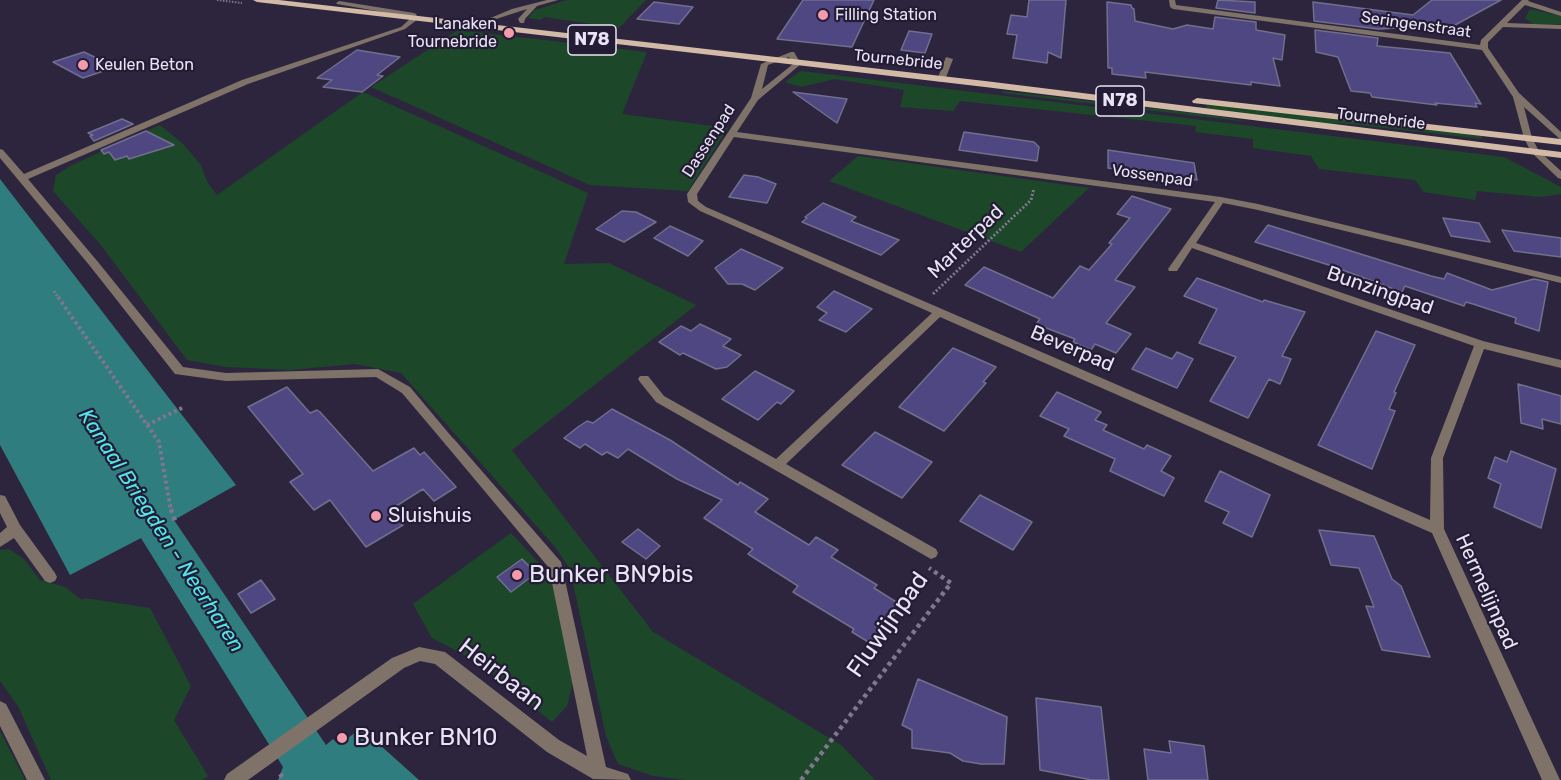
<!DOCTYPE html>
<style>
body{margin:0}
canvas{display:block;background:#2d253e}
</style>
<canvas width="1561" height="780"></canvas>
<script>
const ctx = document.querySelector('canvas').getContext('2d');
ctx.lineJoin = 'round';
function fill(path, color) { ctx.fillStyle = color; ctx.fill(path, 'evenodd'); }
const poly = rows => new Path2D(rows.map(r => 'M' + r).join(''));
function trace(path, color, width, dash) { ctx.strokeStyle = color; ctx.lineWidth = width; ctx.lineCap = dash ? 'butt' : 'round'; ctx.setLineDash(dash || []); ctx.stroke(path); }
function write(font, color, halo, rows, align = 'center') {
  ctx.font = font + ' Rubik,sans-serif'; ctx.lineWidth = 4.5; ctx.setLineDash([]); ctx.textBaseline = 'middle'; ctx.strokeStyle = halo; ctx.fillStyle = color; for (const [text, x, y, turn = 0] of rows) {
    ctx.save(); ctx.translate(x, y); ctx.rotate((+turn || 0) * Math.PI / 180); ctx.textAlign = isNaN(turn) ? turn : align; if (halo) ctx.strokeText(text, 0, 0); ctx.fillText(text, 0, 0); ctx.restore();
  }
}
fill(poly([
 [567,0,646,0,619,28,544,17,541,20,528,18,535,10],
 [1530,9,1561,16,1561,24,1533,24,1525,18],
 [458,30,647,52,622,114,728,128,688,191,590,185,371,87],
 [801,71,1504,157,1561,187,1561,194,1540,197,1477,191,1475,200,1424,192,1415,180,1319,169,1311,156,1253,148,1253,139,1195,132,1196,126,960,101,953,111,900,107,904,90,835,79,801,87,785,82],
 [1003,91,1218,116,1249,122,1002,93],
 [363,92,588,193,564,264,609,263,696,305,512,450,653,632,841,745,875,780,686,780,653,776,618,764,606,736,570,569,555,547,401,373,355,364,290,370,226,367,187,360,100,244,53,191,56,175,72,165,160,125,184,145,201,165,207,182,217,195],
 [1207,104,1481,135,1483,139,1349,124,1300,122,1206,108],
 [858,156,1038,181,1089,188,1021,252,829,181],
 [511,533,551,576,573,682,567,706,552,722,476,661,432,638,413,604],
 [9,549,24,559,40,580,65,587,82,600,84,598,150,608,191,686,174,720,208,776,202,780,51,780,18,706,0,681,0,550],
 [0,731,25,780,0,780]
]), '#1c4729');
fill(poly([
 [0,179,236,485,174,520,326,745,333,739,339,745,361,728,419,780,278,780,283,767,141,538,70,575,0,445]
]), '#2f7d7f');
const building = poly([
 [803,0,874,0,852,47,777,39,803,0],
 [1029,0,1066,0,1061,58,1048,52,1047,63,1013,58,1017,35,1007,34,1011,15,1027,17,1029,0],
 [1218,0,1255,2,1255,13,1216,8,1218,0],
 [1432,0,1501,0,1455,25,1378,29,1314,21,1313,2,1413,15,1432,0],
 [654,2,693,7,679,24,637,19,654,2],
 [1107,2,1131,5,1132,8,1134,9,1135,21,1173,29,1187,25,1213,29,1215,17,1256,22,1256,30,1285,35,1282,60,1273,58,1280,86,1251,82,1251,85,1145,72,1146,78,1112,74,1112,68,1108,68,1107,2],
 [1315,30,1378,38,1377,46,1450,53,1481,104,1475,103,1477,107,1435,103,1437,105,1372,97,1370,93,1351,91,1338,57,1316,52,1315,30],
 [909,31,932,34,925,53,901,50,909,31],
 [357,50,400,57,377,75,383,76,362,92,323,87,332,80,317,78,357,50],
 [84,52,115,67,83,78,53,62,84,52],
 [793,92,847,99,837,123,793,92],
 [122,119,133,124,94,141,90,136,93,135,88,133,122,119],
 [146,131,174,145,129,159,127,156,115,160,109,152,104,154,101,150,146,131],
 [964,132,1034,142,1039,147,1037,161,959,150,964,132],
 [1108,150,1194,163,1197,180,1108,168,1108,150],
 [744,175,758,177,776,184,767,203,729,197,744,175],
 [1132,196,1171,209,1115,280,1135,287,1106,323,1131,334,1116,353,1095,344,1091,350,1073,342,1075,339,1036,324,1040,319,965,285,984,267,1053,298,1080,266,1089,270,1112,244,1109,243,1130,218,1117,214,1132,196],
 [823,203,856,217,851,221,899,240,881,255,802,222,807,218,805,217,823,203],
 [622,211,636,212,656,222,624,242,596,229,622,211],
 [1443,218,1479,223,1490,242,1451,236,1443,218],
 [1268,225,1431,276,1444,279,1447,273,1492,290,1534,279,1548,282,1539,331,1515,323,1516,318,1473,304,1466,302,1464,306,1405,286,1402,292,1329,265,1255,242,1268,225],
 [670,226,703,241,688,256,654,238,670,226],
 [1502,230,1561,238,1561,257,1514,251,1502,230],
 [741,249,783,268,755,290,742,284,728,284,715,268,741,249],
 [1197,278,1263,302,1264,300,1305,312,1282,356,1291,359,1280,384,1269,379,1248,418,1210,401,1236,357,1199,343,1217,309,1184,296,1197,278],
 [834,291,872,309,846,332,819,320,827,313,817,307,834,291],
 [700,324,731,339,723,346,741,355,727,367,716,369,683,353,680,355,659,342,681,326,691,331,700,324],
 [1376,331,1415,345,1394,392,1396,393,1389,409,1395,411,1372,469,1318,445,1376,331],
 [953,348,996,367,983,382,986,383,944,431,899,407,953,348],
 [1146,348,1172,359,1177,352,1193,359,1177,388,1132,369,1146,348],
 [755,371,794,391,781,404,777,402,758,420,722,399,755,371],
 [1518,384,1561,396,1561,424,1542,419,1543,429,1521,423,1518,384],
 [287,387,310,413,317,410,320,412,373,471,414,448,420,455,424,452,456,487,434,501,423,489,390,510,403,525,366,547,330,500,314,510,290,482,303,474,248,407,287,387],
 [1057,392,1101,412,1095,420,1107,425,1103,430,1144,449,1147,445,1171,456,1161,471,1174,478,1164,496,1110,471,1115,459,1064,436,1069,429,1040,416,1057,392],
 [612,409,670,440,738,485,740,482,768,499,755,512,809,545,816,537,838,550,831,557,877,585,874,588,901,605,870,643,852,632,854,629,793,592,798,586,748,554,753,549,704,518,722,500,677,479,628,449,618,458,607,452,602,455,585,444,580,448,564,438,578,427,587,421,593,423,612,409],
 [875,432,932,462,902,498,842,465,875,432],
 [1511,451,1556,469,1541,528,1494,507,1501,484,1488,478,1495,457,1507,462,1511,451],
 [1220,471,1270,495,1252,537,1223,523,1229,512,1205,501,1220,471],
 [980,495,1032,522,1013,550,960,521,980,495],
 [638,529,660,546,646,559,622,542,638,529],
 [1319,530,1374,536,1392,579,1401,586,1430,657,1382,650,1366,606,1374,607,1359,568,1331,565,1319,530],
 [522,559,536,573,511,592,497,577,522,559],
 [261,580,275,599,251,613,238,594,261,580],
 [918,679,1007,717,1004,764,981,764,963,761,950,753,912,748,912,730,902,725,918,679],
 [1036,698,1101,707,1109,780,1092,780,1040,770,1036,698],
 [1169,741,1204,746,1208,780,1148,780,1144,749,1171,753,1169,741]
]);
fill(building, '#4e4781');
trace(building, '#706f8d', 1.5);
trace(poly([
 [217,0,242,3]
]), '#7e778d', 2, [1.5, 1.5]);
trace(poly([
 [54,291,59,299],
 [933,294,1031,200,1034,188]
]), '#7e778d', 3, [2, 2]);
trace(poly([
 [58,297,159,442,171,511],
 [147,425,184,407]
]), '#7e778d', 4, [3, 3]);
trace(poly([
 [171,509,175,521],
 [280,774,285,780],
 [801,780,951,583,929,568]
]), '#7e778d', 4.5, [4, 4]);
fill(poly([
 [946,57,953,59,945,80,938,82,937,80,946,57],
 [94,261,98,262,183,367,226,373,378,369,410,387,456,442,454,445,450,447,446,445,402,393,376,377,226,381,175,374,90,266,89,264,90,262,94,261],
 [0,495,5,496,20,525,55,573,57,577,55,581,50,583,45,581,14,538,0,547,0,533,7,527,0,513,0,495]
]), '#7e7269');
fill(poly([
 [547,0,558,0,537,6,525,19,524,23,520,23,518,19,527,9,493,20,488,19,512,9,547,0],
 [1169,0,1175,0,1176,5,1480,45,1481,40,1522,0,1529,0,1528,1,1561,12,1561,16,1525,5,1507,23,1561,25,1561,29,1503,27,1488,42,1488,48,1519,93,1561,132,1561,140,1524,107,1532,138,1539,151,1561,171,1561,179,1558,178,1531,152,1524,138,1513,97,1482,50,1173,9,1170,7,1169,0],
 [339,1,414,13,416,14,418,19,405,29,248,84,28,179,98,262,99,264,98,266,90,266,0,158,0,149,3,150,24,174,242,80,401,27,411,18,411,17,337,4,336,3,339,1],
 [791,52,794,52,801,64,758,100,737,132,1221,197,1258,204,1561,277,1561,283,1258,210,1223,203,1196,243,1483,341,1561,360,1561,368,1484,349,1443,458,1444,529,1560,780,1542,780,1432,533,940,317,786,464,936,549,938,553,936,557,931,559,656,402,640,382,638,379,640,376,648,376,664,396,776,459,932,313,700,211,688,202,687,194,751,98,761,64,791,52],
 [789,57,793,64,762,89,768,65,789,57],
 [734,137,1215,202,1168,269,1169,271,1177,271,1192,248,1474,346,1431,458,1430,520,706,207,698,201,697,194,734,137],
 [450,437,454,439,561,562,606,767,628,774,631,780,593,779,547,752,435,664,420,661,404,668,248,780,224,780,227,774,392,658,419,647,445,652,559,740,587,756,549,568,446,445,444,442,446,439,450,437],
 [0,701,6,704,45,780,27,780,0,726,0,701]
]), '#7e7269');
fill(poly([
 [253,0,279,0,985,81,1561,152,1561,158,985,87,257,2,253,0],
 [1197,98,1561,139,1561,145,1193,103,1192,101,1197,98]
]), '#d3baa7');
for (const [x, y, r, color] of [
 [823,15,6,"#f39aab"],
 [509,33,6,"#f39aab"],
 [83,65,6,"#f39aab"],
 [376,516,6,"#f39aab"],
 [517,575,6,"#f39aab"],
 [342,738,6,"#f39aab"]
]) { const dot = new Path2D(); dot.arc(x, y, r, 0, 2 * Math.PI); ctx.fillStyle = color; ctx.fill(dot); trace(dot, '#241c34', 2); }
write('16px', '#e9e4f5', '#241c34', [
 ["Filling Station",835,15],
 ["Lanaken",497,24,"right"],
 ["Tournebride",497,42,"right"],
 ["Keulen Beton",95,65]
], 'left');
write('16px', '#e9e4f5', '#241c34', [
 ["Seringenstraat",1416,25,8],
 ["Tournebride",898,60,6],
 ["Tournebride",1381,119,7],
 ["Dassenpad",709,141,-57],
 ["Vossenpad",1152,176,8]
]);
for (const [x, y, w] of [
 [592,40,48],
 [1120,101,48]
]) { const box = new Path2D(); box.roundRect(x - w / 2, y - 15, w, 30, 4.5); ctx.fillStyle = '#241c34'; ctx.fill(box); trace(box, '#e9e4f5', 1.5); }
write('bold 18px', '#e9e4f5', null, [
 ["N78",592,40],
 ["N78",1120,101]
]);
write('20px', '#e9e4f5', '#241c34', [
 ["Marterpad",966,242,-44],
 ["Bunzingpad",1380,291,19],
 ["Beverpad",1072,349,23],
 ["Hermelijnpad",1486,592,66]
]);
write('20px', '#e9e4f5', '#241c34', [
 ["Sluishuis",388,516]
], 'left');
write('italic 21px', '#51e6e9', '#241c34', [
 ["Kanaal Briegden - Neerharen",161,531,57]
]);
write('24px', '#e9e4f5', '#241c34', [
 ["Bunker BN9bis",529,575],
 ["Bunker BN10",354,738]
], 'left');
write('24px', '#e9e4f5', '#241c34', [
 ["Fluwijnpad",888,625,-55],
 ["Heirbaan",501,675,38]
]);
</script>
